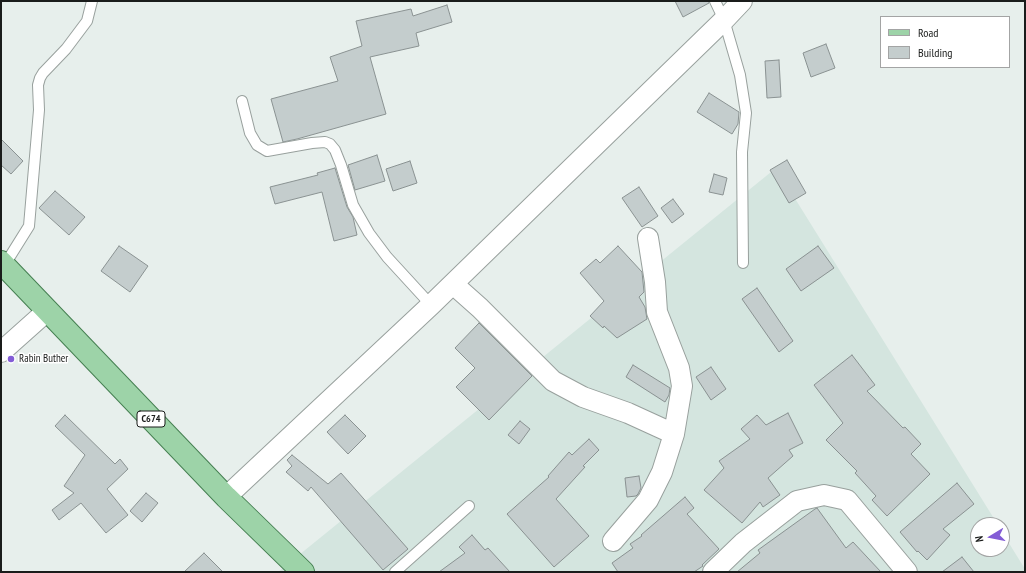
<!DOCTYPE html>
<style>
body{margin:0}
#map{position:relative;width:1026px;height:573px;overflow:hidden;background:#e7efec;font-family:"PT Sans Narrow",sans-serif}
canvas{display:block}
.frame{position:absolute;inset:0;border:2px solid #1a1c1b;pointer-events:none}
.legend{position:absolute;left:880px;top:16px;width:130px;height:52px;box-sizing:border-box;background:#fff;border:1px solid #a3a4a4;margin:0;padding:5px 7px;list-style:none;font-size:12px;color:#1a1c1b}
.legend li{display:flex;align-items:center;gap:8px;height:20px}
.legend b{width:20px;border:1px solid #a3a4a4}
.north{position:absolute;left:970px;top:517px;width:40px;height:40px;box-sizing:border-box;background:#fff;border:1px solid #a3a4a4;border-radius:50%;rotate:260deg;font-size:11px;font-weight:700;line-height:16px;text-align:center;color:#1a1c1b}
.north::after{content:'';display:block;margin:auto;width:14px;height:18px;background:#835cd6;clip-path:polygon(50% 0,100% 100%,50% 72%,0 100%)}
</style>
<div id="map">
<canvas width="1026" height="573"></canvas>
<div class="frame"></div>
<ul class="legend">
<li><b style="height:5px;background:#9dd3a8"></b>Road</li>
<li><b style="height:11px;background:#c4cdcd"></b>Building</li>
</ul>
<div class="north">N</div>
</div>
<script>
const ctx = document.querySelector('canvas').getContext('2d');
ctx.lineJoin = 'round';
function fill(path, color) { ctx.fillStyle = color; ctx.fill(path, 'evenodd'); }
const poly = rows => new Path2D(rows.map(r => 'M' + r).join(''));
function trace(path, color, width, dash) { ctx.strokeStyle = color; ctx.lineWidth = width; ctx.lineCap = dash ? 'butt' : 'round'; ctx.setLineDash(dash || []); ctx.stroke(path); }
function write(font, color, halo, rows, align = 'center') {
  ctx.font = font + ' "PT Sans Narrow",sans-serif'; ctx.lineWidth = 3; ctx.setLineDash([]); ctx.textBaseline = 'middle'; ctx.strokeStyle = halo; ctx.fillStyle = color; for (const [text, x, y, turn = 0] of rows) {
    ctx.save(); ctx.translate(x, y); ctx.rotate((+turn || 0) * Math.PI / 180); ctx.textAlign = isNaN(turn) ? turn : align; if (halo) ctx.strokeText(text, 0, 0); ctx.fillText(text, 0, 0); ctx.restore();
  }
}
fill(poly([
 [776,168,998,525,978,525,978,549,1002,549,1002,532,1025,569,1025,572,278,572]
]), '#d4e5df');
const building = poly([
 [675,1,709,1,709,3,683,17,675,1],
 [447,5,452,22,416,33,419,46,370,57,386,114,297,139,283,142,271,99,338,81,330,57,362,46,356,21,411,9,413,16,447,5],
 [826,44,835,68,811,77,803,53,826,44],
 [779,60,781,97,767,98,765,61,779,60],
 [709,93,739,112,738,124,732,134,697,112,709,93],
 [1,139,23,161,11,174,1,165,1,139],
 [377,155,385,181,355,190,348,165,377,155],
 [787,160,806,193,789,203,770,170,787,160],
 [410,161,417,183,393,191,386,169,410,161],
 [335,168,347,207,353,217,357,235,334,241,322,192,275,204,270,187,318,175,317,173,335,168],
 [714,174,727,178,723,195,709,192,714,174],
 [639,187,658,216,642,227,622,198,639,187],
 [55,191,85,217,69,235,39,208,55,191],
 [673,199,684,214,672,223,661,208,673,199],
 [119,246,148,266,130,292,101,271,119,246],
 [618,246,642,272,644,292,639,297,645,307,647,319,617,338,604,326,603,328,590,316,604,301,580,273,596,259,600,263,618,246],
 [818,246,834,268,801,291,786,269,818,246],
 [757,288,793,341,779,352,742,299,757,288],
 [479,323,532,376,489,420,456,387,475,368,455,348,479,323],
 [852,355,875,385,867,391,903,428,905,427,921,444,911,454,930,474,887,516,872,500,876,496,855,473,857,471,826,440,843,423,814,385,852,355],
 [633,365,670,388,669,395,665,402,626,377,633,365],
 [711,367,726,389,711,400,696,377,711,367],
 [788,413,803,443,789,450,793,456,768,478,780,495,763,507,760,502,742,523,704,490,724,468,719,461,750,439,741,429,757,415,766,425,788,413],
 [65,415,115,464,120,459,128,469,107,489,128,515,106,533,81,503,59,520,52,510,74,493,64,486,85,455,55,426,65,415],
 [345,415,366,436,348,454,327,432,345,415],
 [520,421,530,429,519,444,508,435,520,421],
 [589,439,599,450,583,466,585,467,556,499,589,536,554,567,507,514,549,477,548,476,569,452,572,455,589,439],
 [292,455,328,484,341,473,408,549,383,570,311,487,308,491,286,472,292,466,287,460,292,455],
 [639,476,641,488,638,494,636,496,627,497,625,478,639,476],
 [957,483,974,504,943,529,950,535,927,560,918,551,917,552,900,532,957,483],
 [146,493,158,503,142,522,130,511,146,493],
 [685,497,694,508,687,514,719,549,702,565,703,566,694,572,618,572,612,563,633,548,630,544,642,536,641,535,685,497],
 [817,508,846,548,853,542,881,572,737,572,760,553,758,550,815,509,817,508],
 [472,535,485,550,488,548,510,572,439,572,465,553,459,547,472,535],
 [204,553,223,572,184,572,204,553],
 [962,557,974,572,942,572,962,557]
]);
fill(building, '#c4cdcd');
trace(building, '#8a9292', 1);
const service = poly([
 [715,1,724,20,740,75,746,113,742,152,743,263],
 [242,101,250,133,257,145,267,151,312,143,325,142,330,144,335,150,341,165,353,205,369,233,387,257,431,305],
 [4,266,29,226,39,110,38,85,40,78,43,73,66,49,87,21,92,1],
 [395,572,469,506]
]);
const minor = poly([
 [453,284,480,308,553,381,583,397,628,413,674,434],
 [1,352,47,311],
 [226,497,431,305,724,20,742,1],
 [613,541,648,500,662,472,674,434,682,386,679,368,657,312,655,282,648,238],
 [713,572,743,543,797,501,824,495,847,500,907,572]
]);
const primary = poly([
 [1,262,226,497,303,572]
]);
trace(service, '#98a09d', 12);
trace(minor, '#98a09d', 22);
trace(primary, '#457f51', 24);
trace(service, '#fff', 10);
trace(minor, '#fff', 20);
trace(primary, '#9dd3a8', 22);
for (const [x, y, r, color] of [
 [11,359,4,"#835cd6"]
]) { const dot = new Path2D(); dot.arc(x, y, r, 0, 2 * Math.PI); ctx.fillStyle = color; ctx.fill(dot); trace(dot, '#fff', 1.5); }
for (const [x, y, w] of [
 [151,419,28]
]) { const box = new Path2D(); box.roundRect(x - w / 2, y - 8, w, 16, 3); ctx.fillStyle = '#fff'; ctx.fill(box); trace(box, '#1a1c1b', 1); }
write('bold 10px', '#1a1c1b', null, [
 ["C674",151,419]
]);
write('11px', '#1a1c1b', '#fff', [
 ["Rabin Buther",19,359]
], 'left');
</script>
